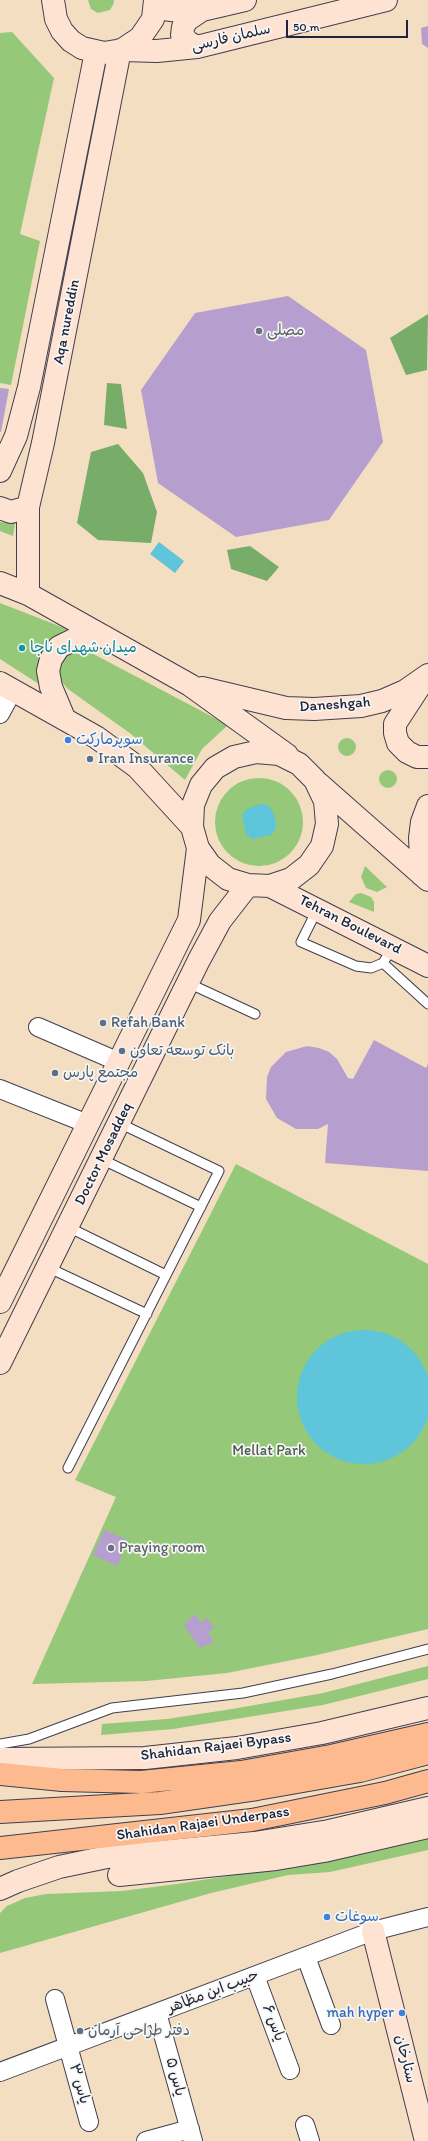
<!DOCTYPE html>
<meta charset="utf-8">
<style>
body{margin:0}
#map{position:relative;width:428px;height:2141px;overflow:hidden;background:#f3dec2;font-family:Itim,sans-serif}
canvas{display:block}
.scale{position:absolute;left:286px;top:20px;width:122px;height:18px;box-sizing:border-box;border:2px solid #22223b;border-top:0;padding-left:5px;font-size:12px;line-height:14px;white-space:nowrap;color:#22223b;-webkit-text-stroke:3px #f6f6f2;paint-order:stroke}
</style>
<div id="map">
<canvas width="428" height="2141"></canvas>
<div class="scale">50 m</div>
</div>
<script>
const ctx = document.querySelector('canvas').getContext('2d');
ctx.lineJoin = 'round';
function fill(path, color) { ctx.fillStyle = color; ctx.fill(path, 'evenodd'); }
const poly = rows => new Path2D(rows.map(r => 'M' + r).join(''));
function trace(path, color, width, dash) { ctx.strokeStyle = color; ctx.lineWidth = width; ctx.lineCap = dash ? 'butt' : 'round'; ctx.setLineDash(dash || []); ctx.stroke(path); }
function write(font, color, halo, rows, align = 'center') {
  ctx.font = font + ' Itim,"Playpen Sans Arabic",sans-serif'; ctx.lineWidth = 3.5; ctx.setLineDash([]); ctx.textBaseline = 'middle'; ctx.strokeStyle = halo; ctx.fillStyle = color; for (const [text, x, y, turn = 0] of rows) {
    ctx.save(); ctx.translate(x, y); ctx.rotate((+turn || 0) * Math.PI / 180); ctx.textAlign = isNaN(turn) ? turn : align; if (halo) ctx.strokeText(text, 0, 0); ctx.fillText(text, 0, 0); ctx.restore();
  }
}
fill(poly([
 [88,0,114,0,114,3,110,10,98,13,91,9],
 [12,32,54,78,20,234,40,241,11,385,0,383,0,33],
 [0,522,15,523,13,536,0,531],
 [0,603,67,629,52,638,43,652,45,688,0,659],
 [82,648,228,725,202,749,185,780,131,734,68,689,60,680,58,668,60,659],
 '338 747a9 9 0 1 1 18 0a9 9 0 1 1-18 0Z',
 '379 779a9 9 0 1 1 18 0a9 9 0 1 1-18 0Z',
 '215 822a44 44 0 1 1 88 0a44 44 0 1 1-88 0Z',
 [365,866,387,887,377,892,366,888,361,877],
 [361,893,371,897,374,902,374,912,349,902,356,894],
 [236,1164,428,1264,428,1629,317,1655,227,1673,146,1681,32,1684,116,1497,75,1480],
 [428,1666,428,1679,323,1705,173,1729,101,1735,102,1724,167,1719,232,1709,323,1693],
 [428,1836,428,1850,330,1872,288,1875,211,1893,0,1953,0,1913,7,1906,25,1898,46,1894,122,1891,177,1884,298,1865]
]), '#95c879');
fill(poly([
 [428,314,427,370,406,375,390,338],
 [107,383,121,384,127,429,104,425],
 [118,444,143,473,157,512,151,543,98,540,77,523,91,452],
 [250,546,279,567,267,581,231,569,227,550]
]), '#78ac69');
fill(poly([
 [159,542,184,561,175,573,150,554],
 [261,804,267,805,272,810,276,821,276,828,271,835,252,839,246,834,242,815,247,809],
 '297 1397a67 67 0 1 1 134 0a67 67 0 1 1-134 0Z'
]), '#5ec5da');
fill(poly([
 [428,26,428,48,422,44,421,28],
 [288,296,366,350,383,442,329,520,236,537,158,483,141,390,195,313],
 [0,388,9,389,1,432,0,432],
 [374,1040,426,1068,428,1064,428,1171,325,1163,328,1124,318,1129,296,1129,277,1118,266,1099,267,1077,271,1067,286,1052,307,1046,319,1048,329,1052,337,1059,348,1078,353,1079],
 [104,1530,128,1540,117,1566,93,1555],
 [195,1614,201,1623,207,1618,214,1628,208,1632,214,1642,200,1648,184,1625]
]), '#b69ecf');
const lane = poly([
 [317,910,301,942,356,966,371,968,383,963,392,948],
 [383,963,428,1004],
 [188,983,255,1014],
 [101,1159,201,1207],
 [68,1227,166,1275],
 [47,1267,147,1314],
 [68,1468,219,1171,119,1123],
 [0,1744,29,1739,112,1708,243,1693,332,1674,428,1649]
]);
const street = poly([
 [0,714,13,690],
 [38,1027,119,1062],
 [0,1089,88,1124],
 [306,1957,331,2025],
 [255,1976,290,2070],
 [55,1999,89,2122],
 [157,2013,193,2141],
 [0,2072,373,1931,428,1917],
 [305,2125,310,2141],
 [146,2141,190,2129]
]);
const secondary = poly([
 [53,0,56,19,62,31,71,41,82,48,104,53,122,50,140,38,153,19,155,0],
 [155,8,180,11,202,10,245,0],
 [197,47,188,42,182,35,183,27,187,20,202,10],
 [122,50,157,51,197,47,386,0],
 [0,471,16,436,29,387,96,52],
 [0,508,11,512,28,507],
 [0,583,28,594,190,685,287,755],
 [28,594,28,507,43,443,120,50],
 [423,681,395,724,395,733,398,743,407,752,417,757,428,757],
 [0,683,96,737,137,767,192,827,198,848,210,865,228,879,248,885,270,886,291,879,309,865,322,846,327,824,325,801,315,780,299,764,279,754,256,752,234,757,215,768,201,785,193,805,192,827],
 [202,688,286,708,314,709,361,706,382,701,405,691,428,675],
 [64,718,51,687,48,671,51,659,59,647,73,640,103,636],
 [318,783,428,880],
 [422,875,420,838,422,822,428,806],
 [270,886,428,966],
 [0,1302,189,920,198,848],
 [0,1363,199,960,220,921,248,885],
 [0,1759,145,1758,237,1748,322,1733,428,1708],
 [119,1875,276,1859,324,1851,428,1827],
 [0,1889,18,1881,59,1867,107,1857,254,1843,329,1831,428,1808],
 [373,1931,426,2141]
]);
const primary = poly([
 [0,1774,62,1780,141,1782,241,1772,331,1756,428,1734],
 [0,1812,160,1803,257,1789,360,1771,428,1753],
 [0,1848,252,1820,385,1793,428,1781]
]);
trace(lane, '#413e4f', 11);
trace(street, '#413e4f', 20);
trace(secondary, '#413e4f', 24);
trace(primary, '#413e4f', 24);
trace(lane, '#fff', 9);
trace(street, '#fff', 18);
trace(secondary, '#fee3d2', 22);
trace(primary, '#fcba8e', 22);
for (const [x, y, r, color] of [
 [259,331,4,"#6b7280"],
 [22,648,4,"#0f9aa8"],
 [68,740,4,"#3f7fe0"],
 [90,759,4,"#5c6f8a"],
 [103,1023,4,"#5c6f8a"],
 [122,1051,4,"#5c6f8a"],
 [55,1073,4,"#5c6f8a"],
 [111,1548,4,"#6b7280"],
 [327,1917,4,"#3f7fe0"],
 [402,2013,4,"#3f7fe0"],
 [80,2031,4,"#5c6f8a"]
]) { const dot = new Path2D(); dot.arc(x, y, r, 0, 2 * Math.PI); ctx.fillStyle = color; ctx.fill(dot); trace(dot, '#f6f6f2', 1.5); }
write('15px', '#22223b', '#f6f6f2', [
 ["سلمان فارسی",231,38,-13],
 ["Aqa nureddin",67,322,-79],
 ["Daneshgah",335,705,-4],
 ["Tehran Boulevard",350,925,27],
 ["Doctor Mosaddeq",104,1154,-64],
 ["Shahidan Rajaei Bypass",216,1747,-7],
 ["Shahidan Rajaei Underpass",203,1824,-8],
 ["حبیب ابن مظاهر",213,1992,-21],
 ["یاس ۶",273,2023,69],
 ["ستارخان",405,2059,76],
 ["یاس ۵",175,2077,75],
 ["یاس ۳",79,2084,74]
]);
write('15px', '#5b616d', '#f6f6f2', [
 ["مصلی",267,331],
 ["Praying room",119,1548]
], 'left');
write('15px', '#0d838f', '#f6f6f2', [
 ["میدان شهدای ناجا",30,648]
], 'left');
write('15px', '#366cbe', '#f6f6f2', [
 ["سوپرمارکت",76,740],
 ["سوغات",335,1917],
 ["mah hyper",394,2013,"right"]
], 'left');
write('15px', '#4e5e75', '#f6f6f2', [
 ["Iran Insurance",98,759],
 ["Refah Bank",111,1023],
 ["بانک توسعه تعاون",130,1051],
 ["مجتمع پارس",63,1073],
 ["دفتر طراحی آرمان",88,2031]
], 'left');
write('15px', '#4a5c51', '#f6f6f2', [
 ["Mellat Park",269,1451]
]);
</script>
